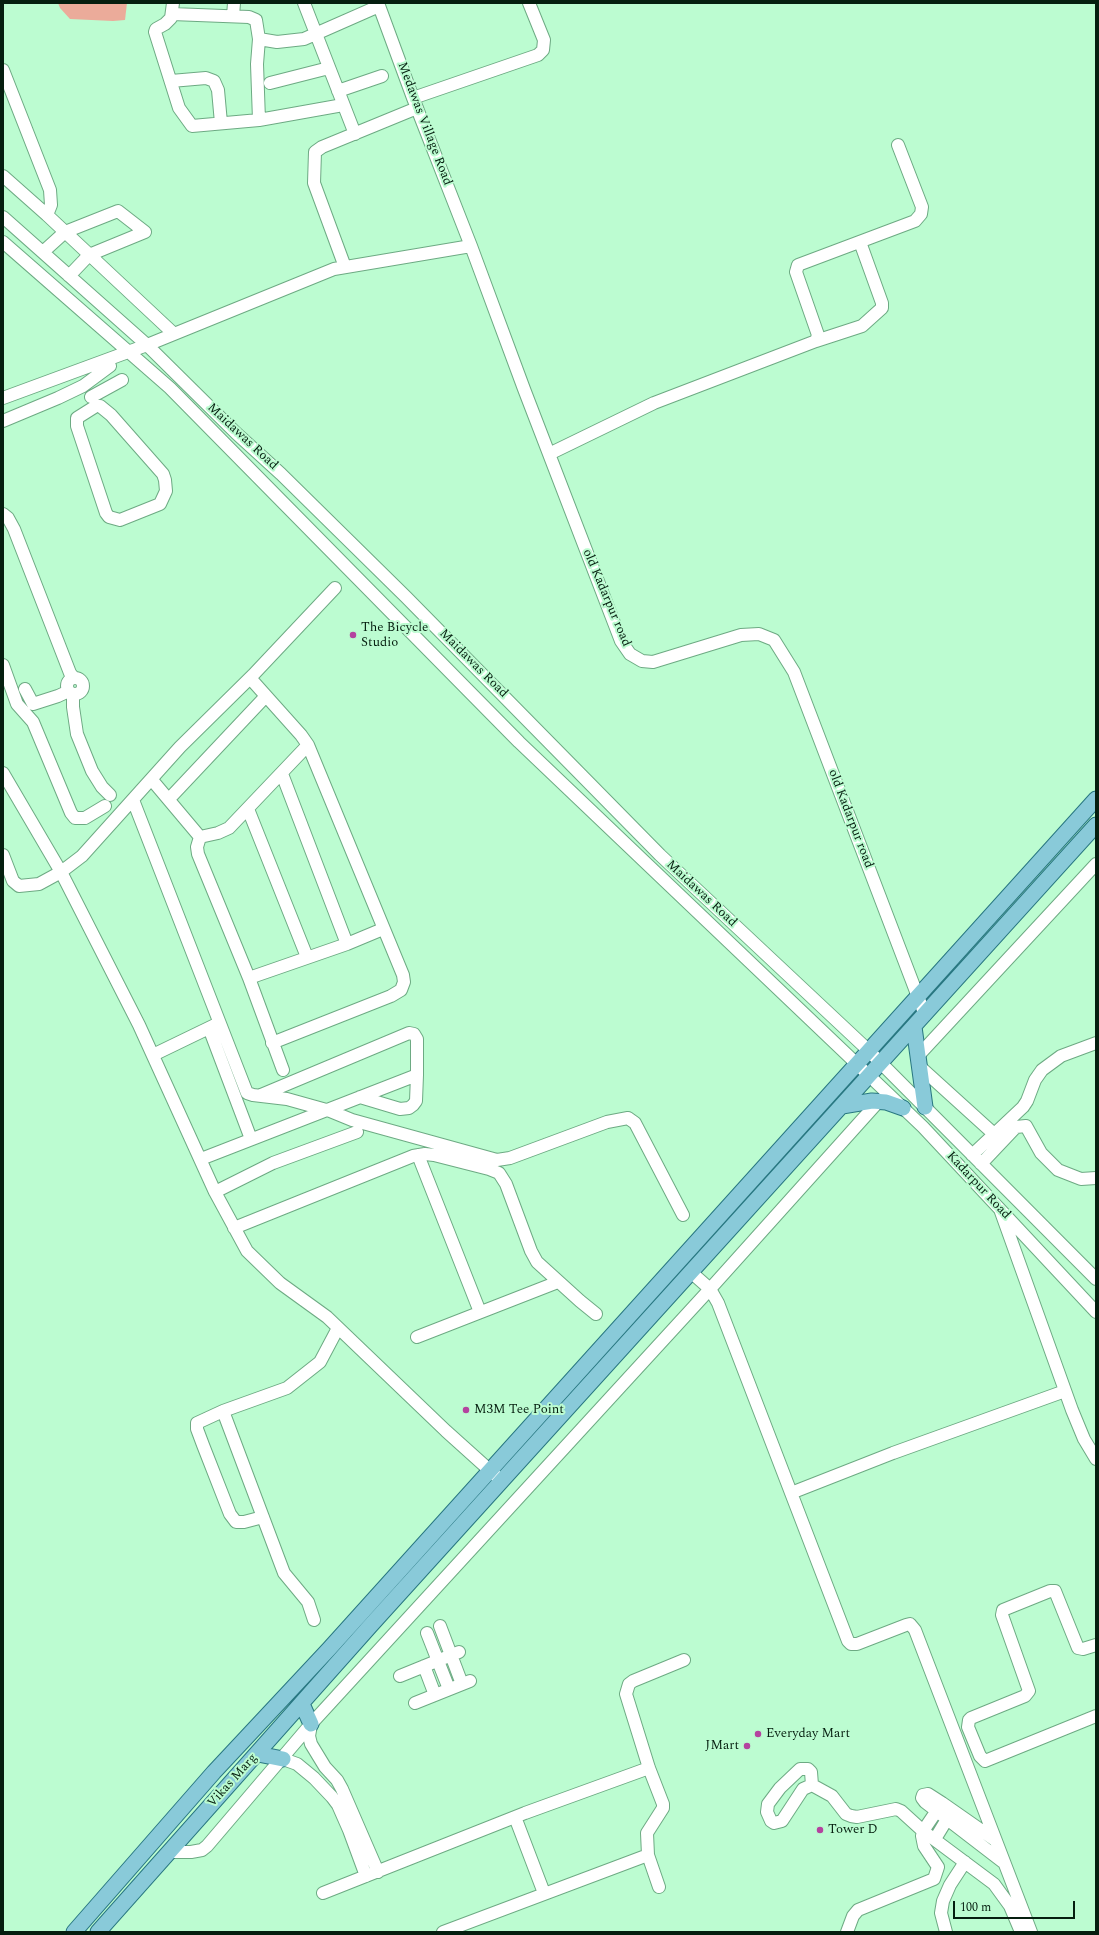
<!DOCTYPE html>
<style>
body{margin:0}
#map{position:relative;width:1099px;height:1935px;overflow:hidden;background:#bcfcd1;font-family:Spectral,serif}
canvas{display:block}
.frame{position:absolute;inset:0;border:4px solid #051e0f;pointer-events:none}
.scale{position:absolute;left:953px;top:1901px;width:122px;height:18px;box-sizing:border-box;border:2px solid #051e0f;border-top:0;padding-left:5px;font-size:12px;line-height:14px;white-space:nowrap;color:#051e0f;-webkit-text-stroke:3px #bcfcd1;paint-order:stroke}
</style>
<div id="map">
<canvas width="1099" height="1935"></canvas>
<div class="frame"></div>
<div class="scale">100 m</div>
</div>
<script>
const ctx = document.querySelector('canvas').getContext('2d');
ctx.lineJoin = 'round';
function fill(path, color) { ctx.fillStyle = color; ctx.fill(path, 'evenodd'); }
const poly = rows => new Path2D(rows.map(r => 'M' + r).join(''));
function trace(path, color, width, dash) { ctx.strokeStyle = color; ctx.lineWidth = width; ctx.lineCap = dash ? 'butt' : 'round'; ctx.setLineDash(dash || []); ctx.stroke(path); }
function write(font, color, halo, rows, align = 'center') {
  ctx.font = font + ' Spectral,serif'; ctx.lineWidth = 4; ctx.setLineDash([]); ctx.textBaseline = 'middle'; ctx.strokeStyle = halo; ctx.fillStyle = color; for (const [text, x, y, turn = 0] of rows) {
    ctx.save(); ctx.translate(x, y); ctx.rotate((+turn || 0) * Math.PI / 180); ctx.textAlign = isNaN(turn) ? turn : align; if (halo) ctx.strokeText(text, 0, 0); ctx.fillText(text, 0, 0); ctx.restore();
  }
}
fill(poly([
 [58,3,127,3,125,20,113,21,70,19,60,8]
]), '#ebab9a');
const minor = poly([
 [173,3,171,18,165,24,156,29,155,32,179,108,192,126,259,120,343,105],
 [304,3,355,134],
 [378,3,413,98,471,246,524,389,621,641,630,654,642,661,653,662,741,635,759,634,774,640,794,672,925,1015],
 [172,14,249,17,256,20,259,39,257,64,259,120],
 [233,16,234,3],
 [259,39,277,42,304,39,379,6],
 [3,70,50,190,51,205,47,215],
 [171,81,206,78,214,81,218,90,221,123],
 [270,83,329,68],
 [338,91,382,76],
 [413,98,538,55,543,50,544,40,529,3],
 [3,176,47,215,173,333],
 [3,217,147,345,236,433,281,474,406,597,660,855,868,1050,1096,1279],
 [3,242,170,388,519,742,923,1127,1096,1312],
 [43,252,65,232,118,211,145,232,89,255,69,276],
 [345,267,314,183,315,152,322,147,417,108],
 [816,341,862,326,882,308,882,303,860,242],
 [91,397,122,380],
 [3,398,147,345,334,269,471,246],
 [96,406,100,406,111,415,163,474,165,480,166,491,160,504,120,520,109,517,106,513,77,426,77,418,96,406],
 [3,421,58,398,83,386,110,366],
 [549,454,654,403,816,341,818,335,796,272,798,265,915,221,921,214,922,207,898,145],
 [3,514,8,518,14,529,70,673,74,678],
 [3,665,17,704,33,722,71,813,75,818,85,818,105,806],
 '67 686a8 8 0 1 1 16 0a8 8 0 1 1-16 0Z',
 [250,678,301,735,308,745,403,975,404,982,401,990,391,996,272,1043],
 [25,689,33,704,58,696,69,691],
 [73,694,73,707,77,734,92,771,102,787,110,795],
 [3,773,61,872,139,1025,215,1192,247,1251,280,1283,327,1317,446,1431,496,1476],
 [282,774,347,944],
 [152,780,200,837],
 [169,799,266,696],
 [133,800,247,1093,253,1095,287,1099,330,1111,352,1120,497,1160,510,1158,607,1122,628,1118,635,1123,683,1215],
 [248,809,307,957],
 [200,837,197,847,198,854,249,978,283,1070],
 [200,837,218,833,229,828,308,745],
 [3,855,13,881,19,886,39,884,61,872,82,856,180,747,253,675,335,588],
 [249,978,347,944,383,929],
 [209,1028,251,1139],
 [153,1055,215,1025],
 [917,1057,1096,864],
 [919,1066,994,1134],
 [261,1095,409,1033,414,1034,417,1039,417,1075,416,1101,413,1105,409,1108,400,1109,360,1097],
 [418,1155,480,1312],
 [972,1155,1023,1107,1027,1101,1035,1080,1042,1070,1061,1056,1096,1043],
 [201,1159,417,1075],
 [981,1164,1016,1127,1026,1126,1041,1153,1058,1170,1081,1179,1096,1178],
 [215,1192,273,1163,357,1132],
 [1001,1212,1072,1410,1084,1439,1096,1459],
 [234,1228,413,1156,425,1154,434,1155,489,1169,499,1173,506,1184,531,1251,537,1262,580,1301,596,1314],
 [692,1273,710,1289,718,1303,848,1641,851,1644,857,1644,906,1625,910,1624,915,1630,1031,1932],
 [417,1337,558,1282],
 [223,1411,197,1423,197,1429,203,1445,230,1514,236,1522,244,1522,263,1517],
 [791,1493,893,1453,1065,1391],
 [314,1620,308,1602,284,1573,223,1411,287,1388,320,1362,338,1328],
 [440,1626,462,1684],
 [427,1633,449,1689],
 [1096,1645,1083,1649,1078,1648,1055,1591,1050,1591,1003,1610,1002,1615,1029,1691,1025,1696,971,1718,969,1720,968,1727,980,1756,985,1761,1096,1716],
 [424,1666,435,1695],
 [400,1676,459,1652],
 [415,1703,470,1681],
 [311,1725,309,1736,311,1744,325,1767,337,1780,342,1789,378,1872],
 [283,1759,297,1764,314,1778,332,1797,338,1805,349,1830,366,1876],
 [812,1785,811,1772,808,1769,800,1769,780,1788,768,1804,767,1812,771,1821,774,1823,782,1821,803,1789,812,1785,832,1796,846,1814,851,1816,857,1817,896,1809,901,1811,923,1831,994,1884,1010,1906,1021,1932],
 [515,1817,544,1893],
 [935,1839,952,1811],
 [995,1840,942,1803,928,1794,923,1795,922,1798,925,1802,1003,1862],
 [169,1852,191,1852,202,1850,207,1846,311,1724,710,1289,878,1102],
 [659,1887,648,1855,647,1833,663,1808,663,1804,649,1768,626,1694,629,1684,633,1681,684,1660],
 [323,1893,525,1813,649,1768],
 [443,1932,648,1855],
 [847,1932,853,1916,858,1910,934,1879,938,1867,924,1846,922,1836,923,1831,942,1803],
 [946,1932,941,1913,943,1901,950,1885,965,1862]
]);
const major = poly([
 [914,1027,925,1107],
 [842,1106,872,1101,886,1102,903,1108],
 [302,1704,311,1724],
 [258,1754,283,1759],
 [74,1932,214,1772,329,1649,1096,799],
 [98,1932,371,1625,1096,825]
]);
trace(minor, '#6daa83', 14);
trace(major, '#287781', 17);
trace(minor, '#fff', 12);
trace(major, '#89cad9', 15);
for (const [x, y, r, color] of [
 [353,635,4,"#b4439f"],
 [466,1410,4,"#b4439f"],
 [758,1734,4,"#b4439f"],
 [747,1746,4,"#b4439f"],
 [820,1830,4,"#b4439f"]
]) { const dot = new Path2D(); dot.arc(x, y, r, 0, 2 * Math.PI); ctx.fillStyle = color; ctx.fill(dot); trace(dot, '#bcfcd1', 1.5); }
write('13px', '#051e0f', '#bcfcd1', [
 ["Medawas Village Road",424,124,69],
 ["Maidawas Road",242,437,43],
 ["old Kadarpur road",606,598,67],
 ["Maidawas Road",473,664,45],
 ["old Kadarpur road",850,819,69],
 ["Maidawas Road",701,894,43],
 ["Kadarpur Road",978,1186,47],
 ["Vikas Marg",233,1781,-48]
]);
write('13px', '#051e0f', '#bcfcd1', [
 ["The Bicycle",361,628],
 ["Studio",361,643],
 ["M3M Tee Point",474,1410],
 ["Everyday Mart",766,1734],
 ["JMart",739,1746,"right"],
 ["Tower D",828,1830]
], 'left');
</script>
